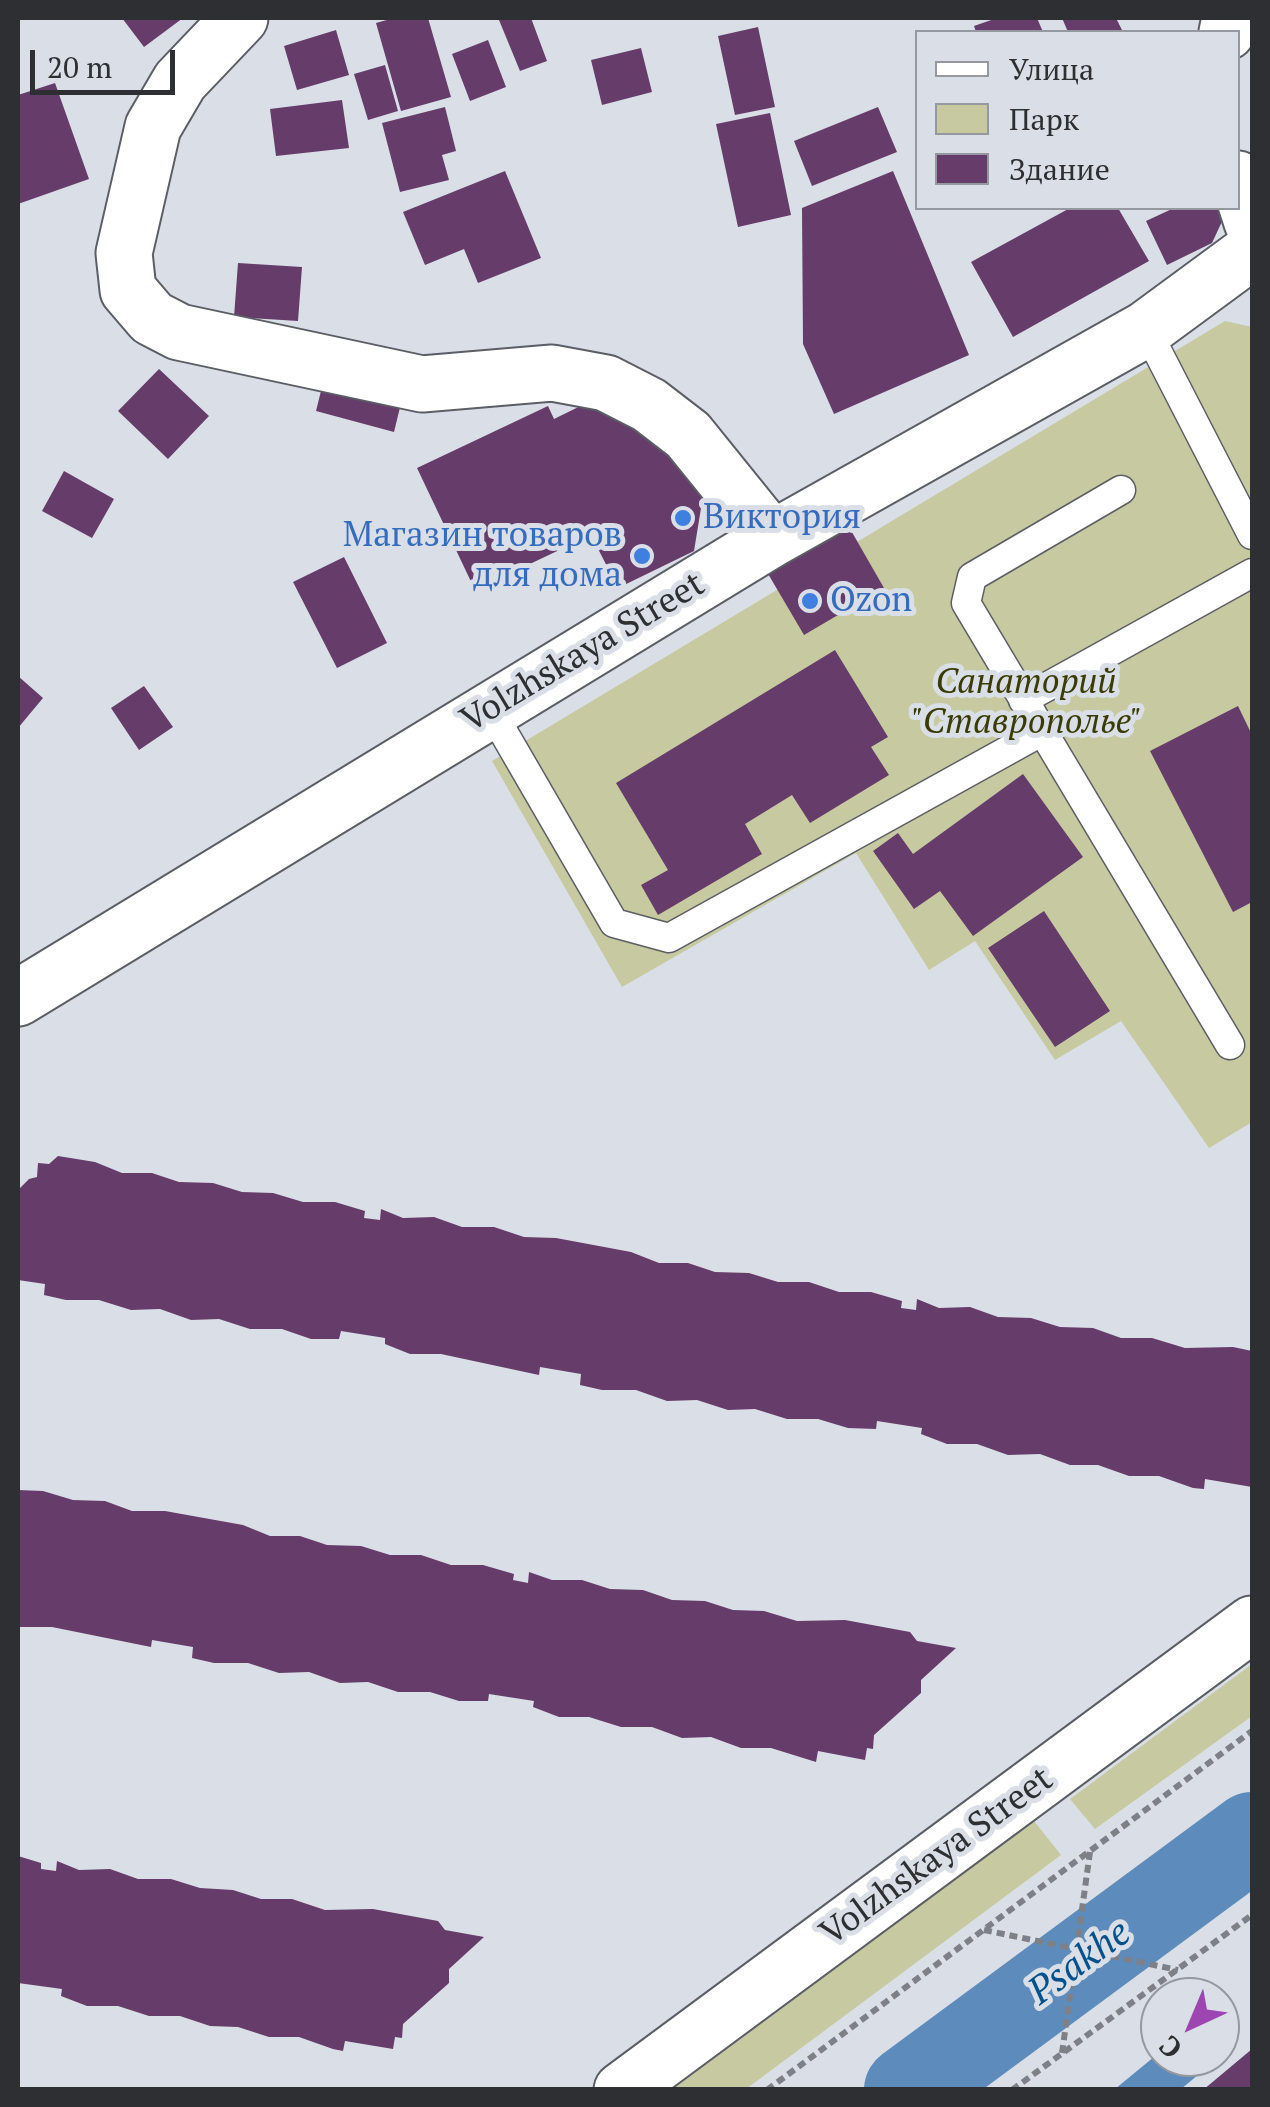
<!DOCTYPE html>
<meta charset="utf-8">
<style>
body{margin:0}
#map{position:relative;width:1270px;height:2107px;overflow:hidden;background:#dadee6;font-family:"PT Serif",serif}
canvas{display:block}
.frame{position:absolute;inset:0;border:20px solid #2d2f32;pointer-events:none}
.legend{position:absolute;left:915px;top:30px;width:325px;height:180px;box-sizing:border-box;background:#dadee6;border:2px solid #95989e;margin:0;padding:12px 18px;list-style:none;font-size:30px;color:#2d2f32}
.legend li{display:flex;align-items:center;gap:20px;height:50px}
.legend b{width:50px;border:2px solid #95989e}
.north{position:absolute;left:1140px;top:1977px;width:100px;height:100px;box-sizing:border-box;background:#dadee6;border:2px solid #95989e;border-radius:50%;rotate:224deg;font-size:28px;font-weight:700;line-height:40px;text-align:center;color:#2d2f32}
.north::after{content:'';display:block;margin:auto;width:35px;height:45px;background:#9d46b2;clip-path:polygon(50% 0,100% 100%,50% 72%,0 100%)}
.scale{position:absolute;left:30px;top:50px;width:145px;height:45px;box-sizing:border-box;border:5px solid #2d2f32;border-top:0;padding-left:12px;font-size:30px;line-height:35px;white-space:nowrap;color:#2d2f32;-webkit-text-stroke:8px #dadee6;paint-order:stroke}
</style>
<div id="map">
<canvas width="1270" height="2107"></canvas>
<div class="frame"></div>
<ul class="legend">
<li><b style="height:12px;background:#fff"></b>Улица</li>
<li><b style="height:28px;background:#c7caa0"></b>Парк</li>
<li><b style="height:28px;background:#663c6a"></b>Здание</li>
</ul>
<div class="north">С</div>
<div class="scale">20 m</div>
</div>
<script>
const ctx = document.querySelector('canvas').getContext('2d');
ctx.lineJoin = 'round';
function fill(path, color) { ctx.fillStyle = color; ctx.fill(path, 'evenodd'); }
const poly = rows => new Path2D(rows.map(r => 'M' + r).join(''));
function trace(path, color, width, dash) { ctx.strokeStyle = color; ctx.lineWidth = width; ctx.lineCap = dash ? 'butt' : 'round'; ctx.setLineDash(dash || []); ctx.stroke(path); }
function write(font, color, halo, rows, align = 'center') {
  ctx.font = font + ' "PT Serif",serif'; ctx.lineWidth = 10; ctx.setLineDash([]); ctx.textBaseline = 'middle'; ctx.strokeStyle = halo; ctx.fillStyle = color; for (const [text, x, y, turn = 0] of rows) {
    ctx.save(); ctx.translate(x, y); ctx.rotate((+turn || 0) * Math.PI / 180); ctx.textAlign = isNaN(turn) ? turn : align; if (halo) ctx.strokeText(text, 0, 0); ctx.fillText(text, 0, 0); ctx.restore();
  }
}
fill(poly([
 [1225,321,1252,327,1252,1122,1209,1148,1121,1021,1055,1060,975,941,929,970,856,853,622,987,492,761],
 [1252,1664,1252,1716,1095,1829,1070,1799],
 [1034,1821,1061,1855,746,2089,673,2089]
]), '#c7caa0');
fill(poly([
 [1160,2052,1160,2057,1212,2057,1215,2061,1181,2089,1115,2089]
]), '#5d8cbc');
trace(poly([
 [908,2090,1252,1836]
]), '#5d8cbc', 88);
fill(poly([
 [122,18,183,18,144,47],
 [394,18,428,18,451,97,401,111,376,23],
 [505,18,531,18,547,61,520,71,499,20],
 [997,18,1037,18,1043,32,976,32,974,26],
 [1062,18,1116,18,1123,32,1068,32],
 [758,27,775,107,735,115,718,36],
 [336,30,349,75,297,90,284,46],
 [488,40,506,87,470,101,452,54],
 [641,48,652,92,602,105,591,60],
 [385,65,398,111,368,120,354,74],
 [55,83,89,179,18,204,18,95],
 [342,100,349,148,276,156,270,109],
 [445,107,456,151,442,155,449,180,400,192,382,123],
 [878,107,897,152,812,186,794,141],
 [770,113,791,215,738,227,716,124],
 [505,171,541,258,478,283,464,249,425,265,403,212],
 [893,171,969,355,834,414,803,344,802,208],
 [1070,208,1118,208,1149,261,1013,337,971,262],
 [1174,208,1221,208,1225,215,1212,243,1167,265,1146,221],
 [238,263,302,267,298,321,234,317],
 [159,369,209,416,168,459,118,411],
 [326,371,404,391,394,432,316,411],
 [611,391,641,408,663,452,679,450,704,490,694,551,618,588,591,535,475,590,417,468,548,406,554,419],
 [64,471,114,499,92,538,42,511],
 [845,520,884,588,804,635,764,567],
 [344,557,387,643,337,668,293,582],
 [835,650,888,737,871,747,889,775,810,823,792,795,745,824,762,854,658,915,641,885,668,870,616,783],
 [18,676,43,698,18,728],
 [144,686,173,727,139,750,111,708],
 [1238,706,1252,735,1252,902,1233,912,1150,751],
 [1023,774,1083,857,973,936,940,891,914,909,873,851,898,833,913,854],
 [1044,911,1110,1011,1055,1047,988,948],
 [58,1156,95,1162,122,1173,152,1173,179,1182,213,1183,242,1192,273,1193,303,1202,335,1202,365,1211,364,1218,380,1220,381,1209,403,1218,434,1217,462,1227,494,1227,524,1237,556,1238,631,1252,659,1263,688,1263,715,1272,749,1273,778,1282,809,1282,839,1292,871,1292,902,1301,901,1308,916,1310,917,1299,939,1308,970,1307,998,1317,1031,1318,1060,1327,1093,1328,1121,1338,1152,1338,1185,1348,1233,1347,1252,1351,1252,1487,1205,1479,1204,1489,1193,1488,1159,1476,1129,1476,1098,1465,1070,1465,1040,1454,1008,1455,977,1444,947,1444,921,1434,922,1428,877,1421,876,1429,848,1428,818,1419,787,1419,755,1409,728,1410,697,1400,667,1401,636,1390,602,1390,580,1385,581,1374,540,1367,539,1375,441,1354,410,1354,385,1344,385,1338,341,1331,339,1339,311,1339,282,1329,250,1329,219,1319,191,1320,160,1309,131,1310,99,1300,66,1300,44,1295,45,1284,18,1280,18,1190,29,1179,37,1177,38,1163,49,1164],
 [18,1490,43,1491,73,1500,105,1501,132,1511,165,1511,243,1525,270,1536,300,1536,327,1545,361,1546,390,1555,421,1555,451,1565,483,1565,514,1574,513,1580,528,1583,529,1572,552,1580,582,1580,610,1589,643,1590,672,1600,705,1601,733,1610,764,1611,797,1621,845,1620,910,1632,917,1641,956,1648,921,1680,921,1693,874,1735,873,1749,867,1748,865,1760,818,1751,816,1762,771,1748,741,1748,711,1737,682,1738,652,1727,621,1727,589,1717,559,1717,533,1707,534,1701,489,1694,488,1701,459,1701,430,1692,398,1692,368,1682,340,1683,309,1672,279,1673,248,1663,214,1663,192,1658,193,1647,152,1640,151,1647,52,1627,18,1627],
 [18,1856,41,1863,41,1869,56,1871,57,1861,79,1870,110,1869,138,1879,171,1879,200,1888,233,1890,261,1899,292,1899,325,1910,373,1909,438,1921,445,1930,484,1937,449,1969,449,1983,403,2024,402,2038,395,2037,393,2049,345,2041,343,2051,333,2049,299,2037,269,2037,238,2027,210,2026,180,2016,149,2016,118,2006,87,2006,61,1996,62,1989,18,1983],
 [1252,2049,1252,2090,1203,2090]
]), '#663c6a');
const service = poly([
 [1146,329,1252,535],
 [1121,490,972,577,966,603,1230,1045],
 [1023,700,1252,573],
 [490,709,614,923,669,938,1041,732]
]);
const minor = poly([
 [240,18,180,81,153,127,124,253,128,290,152,318,179,332,422,384,552,373,606,383,649,405,688,435,772,539],
 [1227,32,1230,18],
 [1238,179,1252,222],
 [18,998,772,539,1146,329,1252,251],
 [622,2090,1252,1624]
]);
trace(service, '#5b5e65', 31);
trace(minor, '#5b5e65', 59);
trace(poly([
 [984,1930,1178,1970],
 [1062,2053,1090,1852],
 [767,2090,1252,1731],
 [1012,2090,1252,1915]
]), '#7d8086', 6, [8, 5]);
trace(service, '#fff', 28);
trace(minor, '#fff', 55);
for (const [x, y, r, color] of [
 [683,518,10,"#3f7fe0"],
 [642,556,10,"#3f7fe0"],
 [810,601,10,"#3f7fe0"]
]) { const dot = new Path2D(); dot.arc(x, y, r, 0, 2 * Math.PI); ctx.fillStyle = color; ctx.fill(dot); trace(dot, '#dadee6', 4); }
write('35px', '#366cbe', '#dadee6', [
 ["Виктория",703,518],
 ["Магазин товаров",622,536,"right"],
 ["для дома",622,576,"right"],
 ["Ozon",830,601]
], 'left');
write('35px', '#2d2f32', '#dadee6', [
 ["Volzhskaya Street",583,653,-31],
 ["Volzhskaya Street",937,1857,-36]
]);
write('italic 35px', '#3a3c04', '#dadee6', [
 ["Санаторий",1026,683],
 ["\"Ставрополье\"",1026,723]
]);
write('italic 38px', '#03528e', '#dadee6', [
 ["Psakhe",1080,1963,-36]
]);
</script>
